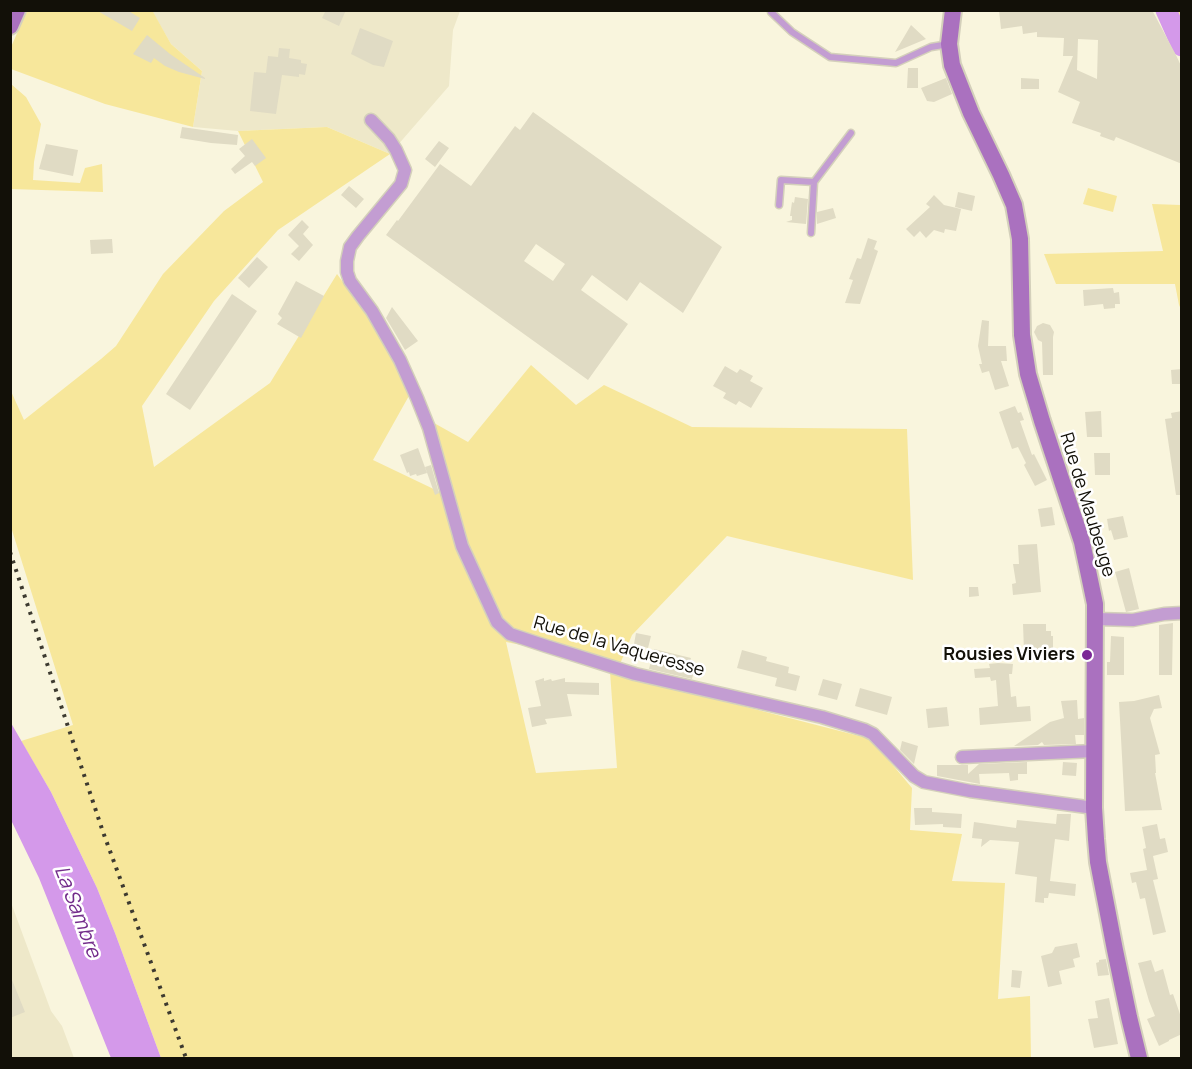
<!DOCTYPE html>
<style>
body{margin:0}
#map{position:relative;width:1192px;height:1069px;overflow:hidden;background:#f9f5dd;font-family:Manrope,sans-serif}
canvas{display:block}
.frame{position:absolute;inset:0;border:12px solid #121008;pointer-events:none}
</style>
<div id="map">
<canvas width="1192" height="1069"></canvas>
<div class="frame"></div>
</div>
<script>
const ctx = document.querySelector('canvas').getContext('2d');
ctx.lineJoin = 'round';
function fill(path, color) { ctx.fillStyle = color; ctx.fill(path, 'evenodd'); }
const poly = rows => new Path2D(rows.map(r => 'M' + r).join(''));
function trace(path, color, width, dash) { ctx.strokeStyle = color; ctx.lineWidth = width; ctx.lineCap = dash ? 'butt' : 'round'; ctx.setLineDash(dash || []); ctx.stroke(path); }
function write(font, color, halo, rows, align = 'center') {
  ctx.font = font + ' Manrope,sans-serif'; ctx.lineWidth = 5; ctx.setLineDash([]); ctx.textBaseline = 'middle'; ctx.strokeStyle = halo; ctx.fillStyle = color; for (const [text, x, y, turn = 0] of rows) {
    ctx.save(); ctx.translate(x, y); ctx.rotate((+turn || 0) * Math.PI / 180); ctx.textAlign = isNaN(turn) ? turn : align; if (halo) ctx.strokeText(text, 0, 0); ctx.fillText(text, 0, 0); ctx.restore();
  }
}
fill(poly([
 [152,11,460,11,453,30,449,86,390,154,327,127,238,131,193,127,202,71,171,44],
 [10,900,51,1011,62,1026,74,1058,11,1058]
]), '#eee8c9');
fill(poly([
 [152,10,171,44,202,71,193,127,105,104,11,69,11,47,27,11],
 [1157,11,1181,11,1181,57,1171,35],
 [11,84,26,97,41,124,34,162,33,180,80,183,85,168,102,164,103,192,11,189],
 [327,127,390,154,278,230,214,301,142,406,154,467,270,383,337,274,381,334,410,394,373,460,442,493,434,423,468,442,531,365,576,405,604,385,692,427,907,429,913,580,727,536,632,635,620,664,506,642,536,773,617,768,610,672,871,739,912,788,910,830,962,834,952,881,1005,883,998,999,1030,996,1031,1058,161,1058,115,933,97,888,51,792,21,741,73,725,11,527,10,389,24,420,101,359,116,346,163,274,224,211,263,182,238,131],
 [1088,188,1117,196,1113,212,1083,204],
 [1152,204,1181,205,1181,309,1179,305,1175,284,1056,284,1044,254,1163,251]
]), '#f7e79b');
fill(poly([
 [11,723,51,792,97,888,115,933,161,1058,111,1058,39,878,11,820]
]), '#d499ea');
trace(poly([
 [1166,10,1182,46]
]), '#d499ea', 21);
fill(poly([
 [96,10,127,10,140,18,132,31],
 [326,10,346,10,339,26,322,18],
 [999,10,1152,10,1176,55,1182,68,1182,164,1116,137,1114,141,1100,136,1101,133,1072,123,1080,102,1058,92,1073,56,1063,56,1064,38,1037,37,1037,32,1023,34,1022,26,1001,29],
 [1078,39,1098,40,1097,79,1077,70],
 [911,25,926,39,895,52,904,37],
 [360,28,393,41,384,67,373,65,351,54],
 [147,35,170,54,205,78,205,79,179,72,165,66,154,58,151,63,133,54],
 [279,48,290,49,289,58,301,60,301,63,307,64,305,75,299,74,299,77,282,75,276,114,250,111,254,72,266,73,268,56,278,57],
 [908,68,918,68,918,88,907,88],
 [946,78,952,94,934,102,927,101,921,88],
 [1021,78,1039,79,1039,89,1021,89],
 [533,112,722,247,683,313,640,282,627,301,592,275,581,290,628,324,588,380,386,235,397,220,398,221,440,164,471,186,515,126,520,130],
 [536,244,565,264,553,281,524,261],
 [182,127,238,135,237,145,211,143,180,138],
 [252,139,266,158,255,166,252,162,235,174,231,169,245,156,239,149],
 [439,141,449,148,435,167,425,159],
 [46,144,78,150,73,176,39,169],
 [349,186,364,199,356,208,341,195],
 [958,192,975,196,972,211,955,207],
 [934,195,944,205,961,209,956,231,945,229,944,233,934,230,926,238,920,231,914,237,906,229,930,207,926,204],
 [795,197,808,199,806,224,786,222,792,220,792,216,790,216,792,202,794,203],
 [833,208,836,218,817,224,817,212],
 [302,220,309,227,303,234,313,245,299,261,291,254,299,246,288,235],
 [868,238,877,241,874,249,878,251,860,304,845,303,853,280,849,279,857,258,861,259],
 [112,239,113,253,91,254,90,240],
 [257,257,268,267,249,288,238,278],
 [296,281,324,296,301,338,277,324,282,318,278,314],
 [1113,288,1114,293,1119,292,1120,304,1115,304,1115,308,1104,309,1103,304,1084,306,1083,290],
 [232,294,257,311,190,410,166,394],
 [392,307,418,341,405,350,386,318],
 [982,320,989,321,988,346,1006,346,1007,361,1001,361,1009,386,995,390,989,371,982,373,979,364,982,364,978,346],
 [1043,323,1050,325,1054,332,1053,337,1053,375,1043,375,1042,342,1038,340,1034,332,1037,326],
 [725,366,737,373,740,369,753,376,750,381,763,388,751,408,739,401,736,405,723,398,726,393,713,386],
 [1182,369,1182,384,1172,384,1171,370],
 [1015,406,1018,413,1021,412,1024,420,1020,421,1032,455,1034,454,1047,480,1035,486,1024,465,1026,463,1018,447,1012,449,999,412],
 [1101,411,1102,437,1087,437,1085,412],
 [1182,411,1182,495,1176,495,1165,419,1172,418,1171,413],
 [418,448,427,473,417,476,416,474,410,476,409,472,407,473,400,455],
 [1094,453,1110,453,1110,475,1095,475],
 [431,465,439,493,435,495,425,467],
 [1052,507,1055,525,1041,527,1038,509],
 [1123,516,1128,537,1114,540,1111,530,1109,531,1107,519],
 [1037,544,1041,592,1013,595,1012,584,1016,583,1013,564,1019,564,1018,545],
 [1129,568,1139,609,1126,612,1115,572],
 [969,587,978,587,979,596,969,597],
 [1173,623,1172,675,1159,675,1159,625],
 [1023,624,1046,624,1046,631,1051,631,1051,636,1053,636,1053,650,1024,651],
 [636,633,651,636,648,648,634,644],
 [1111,636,1124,637,1124,675,1107,675,1107,662,1110,662],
 [654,649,691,658,689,665,695,667,692,679,649,669],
 [742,650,767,657,766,661,789,667,788,673,800,676,796,691,775,686,777,678,737,668],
 [998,663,1013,664,1012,674,1009,674,1011,697,1016,696,1017,707,1030,706,1031,721,980,725,979,708,998,706,996,680,991,681,990,677,975,678,974,669,990,668,989,664],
 [544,678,544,681,551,679,552,681,565,678,565,682,599,683,599,695,567,694,572,716,545,719,547,724,532,727,528,708,541,706,535,681],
 [823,679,842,684,837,700,818,695],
 [860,688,892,697,887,715,855,706],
 [1159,695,1162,708,1154,709,1150,718,1160,754,1155,755,1156,773,1155,773,1162,810,1125,811,1119,702,1134,701],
 [1077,700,1078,719,1084,718,1084,735,1075,735,1076,744,1044,745,1042,742,1038,745,1014,746,1050,722,1064,718,1061,701],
 [947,707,949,726,928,728,926,709],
 [902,741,918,746,914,764,900,750],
 [1027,762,1027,774,1018,774,1018,780,1010,781,1009,773,979,774,980,784,937,776,937,765,968,765,968,774,979,764],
 [1063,762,1077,763,1076,776,1062,775],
 [914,808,932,808,932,812,962,814,961,828,943,827,943,824,915,825],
 [1057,814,1071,814,1069,841,1055,839,1050,881,1076,884,1075,896,1049,893,1048,898,1044,898,1044,903,1035,902,1037,877,1015,874,1019,842,990,840,981,847,982,839,972,838,974,822,1016,828,1017,820,1056,824],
 [1157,824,1160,839,1165,838,1168,852,1153,856,1158,879,1153,880,1166,932,1153,935,1145,898,1140,899,1136,882,1132,883,1130,873,1147,870,1143,849,1146,848,1142,827],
 [1077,943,1080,957,1073,959,1075,967,1059,971,1062,984,1048,987,1041,956,1052,953,1055,947],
 [1106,959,1109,975,1098,976,1096,963,1099,962,1099,960],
 [1151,960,1155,972,1163,969,1170,995,1173,994,1182,1020,1182,1034,1169,1040,1169,1041,1159,1046,1147,1019,1155,1016,1149,1001,1138,963],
 [1012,970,1022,971,1020,988,1011,987],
 [10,975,25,1012,10,1018],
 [1109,998,1118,1044,1094,1048,1088,1019,1098,1018,1095,1001]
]), '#e0dbc4');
const lane = poly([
 [771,12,792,32,830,57,896,63,931,47,949,44],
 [779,205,781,180,814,182],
 [811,233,814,182,851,133]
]);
const street = poly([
 [371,120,389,139,396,150,405,170,401,184,358,236,350,247,347,261,347,272,350,281,372,311,400,360,417,398,429,428,462,546,497,622,510,634,546,646,635,674,822,717,865,730,873,734,914,776,924,782,970,791,1094,808],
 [1096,619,1133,620,1164,614,1182,613],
 [962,757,1094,751]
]);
const secondary = poly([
 [953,10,949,44,952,65,971,113,1001,175,1014,205,1020,239,1022,335,1028,374,1042,421,1082,542,1095,604,1094,808,1096,839,1098,862,1115,950,1129,1017,1139,1058],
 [10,26,17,10]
]);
trace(lane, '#d4d0bb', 9);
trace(street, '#d4d0bb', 15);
trace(secondary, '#d4d0bb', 20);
trace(lane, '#c39dd2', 6);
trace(street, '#c39dd2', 12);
trace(secondary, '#aa71bf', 16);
trace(poly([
 [10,552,103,832,186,1058]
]), '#3d3a30', 4, [3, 6]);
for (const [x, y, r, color] of [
 [1087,655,6,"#7b2796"]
]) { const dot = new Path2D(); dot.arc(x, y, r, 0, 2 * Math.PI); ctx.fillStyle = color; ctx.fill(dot); trace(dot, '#fff', 2); }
write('18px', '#121008', '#fff', [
 ["Rue de Maubeuge",1087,505,73],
 ["Rue de la Vaqueresse",619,647,16]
]);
write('bold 18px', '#121008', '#fff', [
 ["Rousies Viviers",1075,655]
], 'right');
write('italic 20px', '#722b8a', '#fff', [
 ["La Sambre",77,912,69]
]);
</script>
